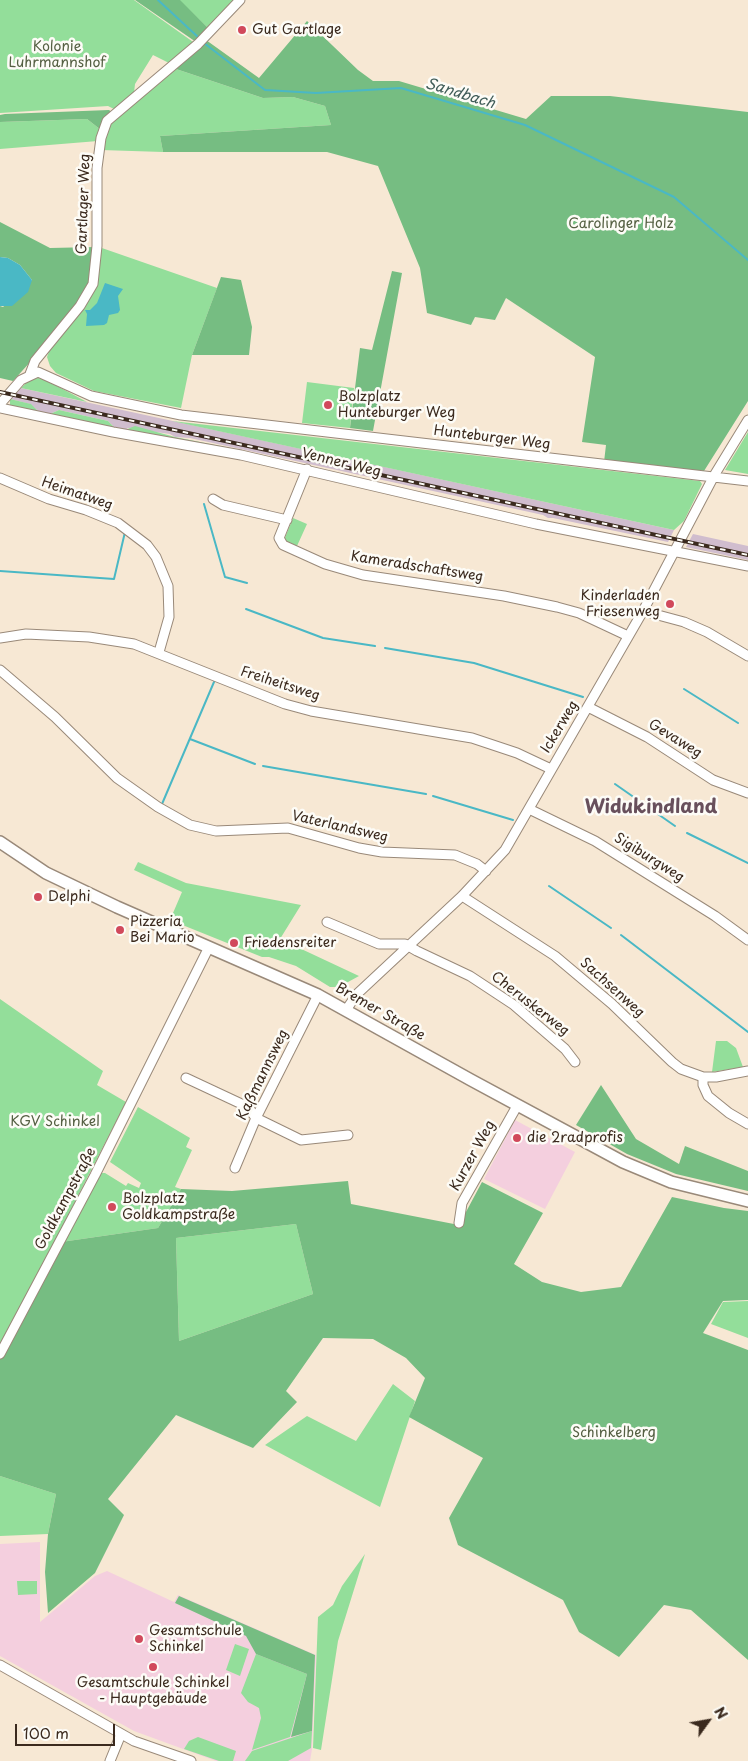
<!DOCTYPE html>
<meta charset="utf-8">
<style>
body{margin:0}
#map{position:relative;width:748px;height:1761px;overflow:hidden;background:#f7e8d4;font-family:"Playpen Sans",sans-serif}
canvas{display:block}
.north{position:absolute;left:683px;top:1696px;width:50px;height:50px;-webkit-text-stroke:4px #fdfcf7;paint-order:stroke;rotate:58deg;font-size:14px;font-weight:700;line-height:20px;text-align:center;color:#3b2a1e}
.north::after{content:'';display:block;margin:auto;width:18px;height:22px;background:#3b2a1e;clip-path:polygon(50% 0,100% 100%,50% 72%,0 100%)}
.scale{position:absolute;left:15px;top:1724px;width:100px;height:22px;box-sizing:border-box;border:2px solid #3b2a1e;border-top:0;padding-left:6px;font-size:15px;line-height:18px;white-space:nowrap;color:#3b2a1e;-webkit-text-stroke:4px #fdfcf7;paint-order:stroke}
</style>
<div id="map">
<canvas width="748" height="1761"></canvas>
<div class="north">N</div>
<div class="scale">100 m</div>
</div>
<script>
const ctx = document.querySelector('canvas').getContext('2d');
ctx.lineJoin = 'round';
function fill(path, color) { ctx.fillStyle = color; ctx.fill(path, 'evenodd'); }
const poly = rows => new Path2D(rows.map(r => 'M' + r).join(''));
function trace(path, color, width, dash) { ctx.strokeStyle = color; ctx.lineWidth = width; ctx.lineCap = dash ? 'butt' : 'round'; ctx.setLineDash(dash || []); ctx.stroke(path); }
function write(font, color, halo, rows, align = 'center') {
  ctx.font = font + ' "Playpen Sans",sans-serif'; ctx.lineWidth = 5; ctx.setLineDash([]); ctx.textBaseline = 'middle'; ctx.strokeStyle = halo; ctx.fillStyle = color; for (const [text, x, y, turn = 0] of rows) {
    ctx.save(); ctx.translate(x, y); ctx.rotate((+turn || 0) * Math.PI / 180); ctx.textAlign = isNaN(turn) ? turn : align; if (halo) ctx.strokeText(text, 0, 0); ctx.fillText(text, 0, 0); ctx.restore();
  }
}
fill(poly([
 [515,1120,575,1152,545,1209,484,1179],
 [40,1542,40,1622,95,1576,107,1571,174,1602,178,1595,316,1655,312,1749,310,1761,216,1761,134,1731,0,1656,0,1544]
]), '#f4cfde');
fill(poly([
 [21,388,334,456,674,530,668,542,553,518,548,518,543,515,190,438,175,437,170,434,128,428,125,430,115,428,108,421,59,410,50,414,38,411,30,404,10,399],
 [693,534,748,546,748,560,686,547]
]), '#d0bdce');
fill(poly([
 [0,0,134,0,196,44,171,64,153,55,135,84,134,93,114,109,108,106,0,113],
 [179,0,236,0,209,29],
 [173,68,263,98,293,97,325,106,331,125,160,136,163,152,101,150,111,122],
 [87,119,101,130,98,141,0,149,0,122],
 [99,247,217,288,192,355,181,408,94,391,56,373,50,366,47,357,50,349],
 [38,378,44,379,87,402,21,388,28,381],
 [307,382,354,388,350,428,302,423],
 [10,399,31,404,38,411,50,414,59,410,108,421,115,428,125,430,135,426,175,437,250,452,114,430,13,407,10,405],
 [172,421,700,481,702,484,684,521,674,530],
 [748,432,748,474,725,470],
 [293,518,307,524,297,546,284,540],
 [138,862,186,883,301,905,280,939,359,976,339,987,330,987,296,966,269,957,262,957,170,920,182,892,134,870],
 [0,999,103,1071,97,1085,126,1102,0,1348],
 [716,1041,727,1041,736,1048,743,1067,712,1072],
 [138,1107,190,1138,186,1147,192,1150,175,1187,181,1189,158,1228,61,1242,101,1173,105,1173,126,1186,128,1183,139,1188,141,1183,110,1162],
 [296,1224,313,1294,179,1341,176,1238],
 [748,1301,748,1338,711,1324,723,1302],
 [393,1384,415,1401,380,1507,265,1445,307,1416,356,1441],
 [0,1476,56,1494,48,1534,0,1536],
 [365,1554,338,1641,321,1750,313,1748,318,1617,333,1605,342,1586],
 [17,1581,37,1581,37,1594,18,1595],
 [235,1644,249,1649,240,1676,226,1670],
 [256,1654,307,1674,290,1737,252,1750,261,1718,259,1708,248,1702,241,1693],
 [312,1731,311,1748,288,1761,245,1761,252,1751],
 [198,1737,236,1751,233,1761,219,1761,184,1749,189,1741]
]), '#93de9a');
fill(poly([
 [135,0,180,0,209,29,196,42],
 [307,21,358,70,373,81,399,81,526,119,551,96,610,96,748,112,748,401,704,471,604,462,606,445,582,442,595,357,506,298,495,320,475,317,471,325,427,313,420,268,378,166,327,152,163,152,160,136,331,125,325,106,293,97,263,98,173,68,206,40,259,78],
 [109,110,112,112,101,130,87,119,0,122,0,115,5,114],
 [0,222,50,248,95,247,94,269,86,293,41,350,13,381,0,378,0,306,3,307,32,280,20,265,8,258,0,257],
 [392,271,402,273,373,431,350,428,360,348,372,350],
 [221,277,241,280,252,327,249,355,192,355],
 [601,1085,636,1139,679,1164,685,1146,748,1171,748,1191,676,1174,627,1154,576,1125],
 [348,1181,351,1204,459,1225,482,1182,543,1213,514,1264,542,1282,581,1292,621,1287,672,1197,724,1208,748,1211,748,1300,723,1301,703,1333,748,1350,748,1660,691,1610,664,1605,619,1657,579,1632,563,1600,458,1545,449,1518,483,1458,409,1417,425,1378,406,1358,373,1339,323,1338,286,1391,297,1402,253,1448,176,1415,108,1499,124,1515,95,1573,48,1613,45,1572,48,1534,56,1494,0,1476,0,1356,61,1242,158,1228,181,1189,232,1191],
 [296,1224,313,1294,179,1341,176,1238],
 [179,1596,315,1655,312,1731,291,1737,307,1674,256,1654,246,1636,175,1603]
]), '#76bd82');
fill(poly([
 [0,257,8,258,20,265,32,280,28,292,12,306,0,306],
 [105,283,123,289,118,296,120,310,118,313,109,315,107,323,104,325,86,326,87,314,85,310,90,310,97,303]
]), '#4ab8c5');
trace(poly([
 [158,0,199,38],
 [204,43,265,90,316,93,401,88,525,125,674,197,748,260],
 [204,504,225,577,247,583],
 [0,571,114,579,125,532],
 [246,609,323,638,375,646],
 [385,648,474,663,583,697],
 [684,689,738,723],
 [190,739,255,764],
 [263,766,426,794],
 [615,784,675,826],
 [433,796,513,820],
 [162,804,214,682],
 [687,833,748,863],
 [549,886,611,928],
 [621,935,748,1032]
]), '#4ab8c5', 2);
const minor = poly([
 [30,374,35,361,80,306,93,284,97,246,97,168,101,138,107,121,198,44,240,0],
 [0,404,21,380,38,372,91,396,181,415,748,481],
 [0,408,113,432,241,455,536,524,748,566],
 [307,469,279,538,283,545,325,564,363,575,504,596,557,607,579,613,628,636],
 [0,478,49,499,86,510,118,523,147,545,156,557,168,586,169,617,159,652],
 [213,499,223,505,287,520],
 [643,611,684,622,707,632,748,656],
 [0,638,26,634,89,637,134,644,285,704,311,711,472,738,517,753,551,769],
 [0,670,55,717,117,778,158,807,190,825,216,831,288,828,359,848,382,852,455,855,477,864,486,871],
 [588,707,647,737,713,780,748,793],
 [529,809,595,841,715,916,748,940],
 [462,896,555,956,612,1004,672,1062,681,1069,703,1077,716,1077,748,1071],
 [327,922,379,944,405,944,417,951,470,976,514,1005,565,1049,575,1062],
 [346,1010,357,994,462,896,505,850,643,611,715,474,748,420],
 [703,1077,703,1085,708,1096,729,1113,748,1124],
 [186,1078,248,1107,256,1118,301,1140,348,1135],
 [235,1168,256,1118,318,995],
 [459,1223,462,1203,517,1106],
 [0,1354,95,1175,208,949],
 [0,1665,134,1741,191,1761],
 [110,1761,121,1734]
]);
const major = poly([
 [0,842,46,873,117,907,318,995,471,1080,623,1162,671,1182,748,1201]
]);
trace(minor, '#998979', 11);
trace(major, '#998979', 14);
trace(minor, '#fff', 9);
trace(major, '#fff', 11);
const rail = poly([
 [0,392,748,555]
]);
trace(rail, '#3b2a1e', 4);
trace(rail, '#fdfcf7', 2, [5.5]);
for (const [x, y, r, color] of [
 [242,30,5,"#d1495b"],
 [328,405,5,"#d1495b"],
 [670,604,5,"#d1495b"],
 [38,897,5,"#d1495b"],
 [120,930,5,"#d1495b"],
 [234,943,5,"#d1495b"],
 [517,1138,5,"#d1495b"],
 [112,1207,5,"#d1495b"],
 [139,1639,5,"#d1495b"],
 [153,1667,5,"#d1495b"]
]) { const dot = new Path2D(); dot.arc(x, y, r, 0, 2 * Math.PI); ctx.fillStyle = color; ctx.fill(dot); trace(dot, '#fdfcf7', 2); }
write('14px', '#3b2a1e', '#fdfcf7', [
 ["Gut Gartlage",252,30],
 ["Bolzplatz",338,397],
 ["Hunteburger Weg",338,413],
 ["Kinderladen",660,596,"right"],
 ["Friesenweg",660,612,"right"],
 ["Delphi",48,897],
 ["Pizzeria",130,922],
 ["Bei Mario",130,938],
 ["Friedensreiter",244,943],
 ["die 2radprofis",527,1138],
 ["Bolzplatz",122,1199],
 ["Goldkampstraße",122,1215],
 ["Gesamtschule",149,1631],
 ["Schinkel",149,1647],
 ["Gesamtschule Schinkel",153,1683,"center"],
 ["- Hauptgebäude",153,1699,"center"]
], 'left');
write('14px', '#556043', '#fdfcf7', [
 ["Kolonie",57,47],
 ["Luhrmannshof",57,63],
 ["Carolinger Holz",621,224],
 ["KGV Schinkel",55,1122],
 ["Schinkelberg",614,1433]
]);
write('14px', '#3b2a1e', '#fdfcf7', [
 ["Gartlager Weg",84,204,-88],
 ["Hunteburger Weg",492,438,7],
 ["Venner Weg",341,463,14],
 ["Heimatweg",77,494,19],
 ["Kameradschaftsweg",417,567,9],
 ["Freiheitsweg",280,684,18],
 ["Ickerweg",560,727,-59],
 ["Gevaweg",675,739,32],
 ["Vaterlandsweg",340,827,13],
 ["Sigiburgweg",649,858,32],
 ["Sachsenweg",612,988,42],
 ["Cheruskerweg",530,1004,38],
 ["Bremer Straße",380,1012,30],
 ["Kaßmannsweg",263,1075,-64],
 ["Kurzer Weg",473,1156,-61],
 ["Goldkampstraße",66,1199,-62]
]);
write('italic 15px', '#405c58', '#fdfcf7', [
 ["Sandbach",460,94,17]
]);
write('bold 19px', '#68505c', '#fdfcf7', [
 ["Widukindland",651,808]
]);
</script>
